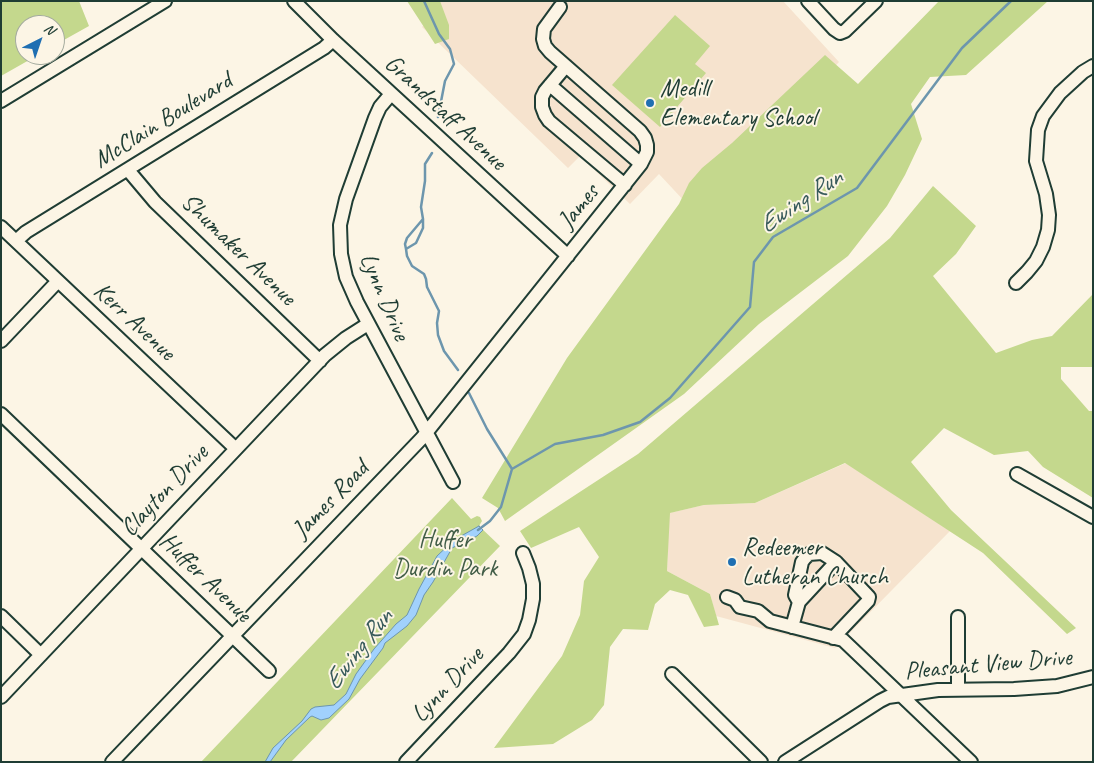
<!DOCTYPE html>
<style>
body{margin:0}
#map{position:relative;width:1094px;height:763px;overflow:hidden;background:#fcf5e5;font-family:Caveat,sans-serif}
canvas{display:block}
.frame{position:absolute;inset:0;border:2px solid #1f3d34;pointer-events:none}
.north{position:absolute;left:15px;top:15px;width:50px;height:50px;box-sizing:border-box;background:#fcf5e5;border:1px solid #a4ab9e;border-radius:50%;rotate:41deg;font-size:14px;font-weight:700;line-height:20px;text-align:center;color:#1f3d34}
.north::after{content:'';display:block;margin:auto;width:18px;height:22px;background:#1f6fb2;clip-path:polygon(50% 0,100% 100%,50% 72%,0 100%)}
</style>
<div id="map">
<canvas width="1094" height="763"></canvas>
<div class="frame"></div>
<div class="north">N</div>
</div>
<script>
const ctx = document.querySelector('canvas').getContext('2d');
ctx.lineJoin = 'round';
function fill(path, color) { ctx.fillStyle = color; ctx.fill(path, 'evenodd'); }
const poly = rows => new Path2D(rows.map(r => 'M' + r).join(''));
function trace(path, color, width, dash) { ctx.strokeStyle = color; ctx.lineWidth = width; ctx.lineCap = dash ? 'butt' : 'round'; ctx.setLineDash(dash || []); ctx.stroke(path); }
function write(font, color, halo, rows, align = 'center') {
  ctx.font = font + ' Caveat,sans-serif'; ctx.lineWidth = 4; ctx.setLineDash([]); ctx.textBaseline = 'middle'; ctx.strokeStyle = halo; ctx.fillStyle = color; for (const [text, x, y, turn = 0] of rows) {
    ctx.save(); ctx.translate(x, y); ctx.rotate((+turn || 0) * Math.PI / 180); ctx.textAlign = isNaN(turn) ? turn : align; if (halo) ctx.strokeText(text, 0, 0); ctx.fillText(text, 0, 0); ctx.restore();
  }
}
fill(poly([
 [433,1,783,1,839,62,762,144,701,219,659,174,630,204,580,156,568,168,422,27,437,9],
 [846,463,950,531,835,648,716,616,710,594,667,571,669,513,704,505,755,503]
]), '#f6e3ce');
fill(poly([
 [1,1,79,1,89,26,55,45,55,25,25,25,25,55,38,55,1,76],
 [407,1,440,1,449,25,449,39,435,44],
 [939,1,1048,1,966,75,930,77,911,104,922,139,905,175,887,206,848,256,759,324,684,394,505,521,498,508,482,498,567,358,679,204,689,183,702,168,732,143,825,55,858,84],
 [675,15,710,46,695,64,706,73,660,127,612,85],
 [933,186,976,226,956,254,933,276,996,353,1032,340,1052,336,1093,294,1093,367,1061,367,1061,379,1089,411,1093,411,1093,498,1043,467,1028,451,994,455,944,428,911,462,951,510,1076,628,1067,634,983,553,845,463,755,503,704,505,670,513,667,571,710,594,719,625,704,627,688,595,670,590,655,604,648,630,623,629,610,647,604,705,592,720,553,744,494,748,562,656,580,615,584,581,599,557,579,527,531,548,520,531,638,454,890,238],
 [452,498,471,519,477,516,480,517,482,521,479,526,500,546,291,762,201,762]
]), '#c4d88d');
const water = poly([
 [479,526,483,530,477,536,452,548,433,582,424,595,416,615,407,626,385,643,383,648,360,679,349,699,329,718,321,720,312,716,310,717,286,740,270,762,265,762,273,748,302,721,311,709,315,707,334,705,346,694,356,674,374,649,396,624,407,615,419,589,437,556,454,540,479,526]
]);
fill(water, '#a1d1fd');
trace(water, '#6d96ad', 1);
trace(poly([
 [424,1,439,34,450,49,454,64,445,81,438,117],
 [432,153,425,164,425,181,421,207,423,219,423,228,416,243,406,249,407,256,412,266,424,274,426,279,427,287,439,311,437,323,438,335,444,351,458,370],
 [406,249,405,244,407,238,423,219],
 [469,393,487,429,512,469],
 [478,530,490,521,501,507,512,469,555,444,603,435,640,422,670,398,750,307,754,262,773,237,857,188,962,48,1011,1]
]), '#6d96ad', 2.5);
const minor = poly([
 [294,1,333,40,568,256],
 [808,1,834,29,840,33,845,31,876,1],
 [566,66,545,91,542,97,542,107,545,115,549,121,625,185],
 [550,85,641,164],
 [391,94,380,107,375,118,346,199,340,225,341,254,346,277,357,302,453,482],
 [1,101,165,1],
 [128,170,155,202,320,361],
 [1,227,236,449],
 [16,241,26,232,324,48,333,40],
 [1016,283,1027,272,1036,261,1043,247,1048,230,1049,215,1046,194,1036,161,1038,130,1043,116,1060,93,1083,72,1093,66],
 [1,341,58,281],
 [1,414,269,671],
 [1017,474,1093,517],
 [727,597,735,600,740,607,758,611,770,621,843,640,971,762],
 [799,602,795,595,802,562,805,558,809,554,822,553,836,562],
 [1,616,41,655],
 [958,617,958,689],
 [792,627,799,602,836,562,869,597,868,601,833,638],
 [672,674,761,762],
 [1,697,325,355,346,338,368,324],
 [112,762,422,438,641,164,647,152,647,145,645,138,640,131,550,52,545,46,543,39,544,29,560,7],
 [406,762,509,653,524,634,529,620,533,599,533,584,529,568,523,553],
 [785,762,880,701,888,697,938,690,1014,689,1057,686,1093,677]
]);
trace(minor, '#1f3d34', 16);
trace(minor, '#fcf5e5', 12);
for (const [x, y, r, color] of [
 [650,103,5,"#1f6fb2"],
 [732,562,5,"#1f6fb2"]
]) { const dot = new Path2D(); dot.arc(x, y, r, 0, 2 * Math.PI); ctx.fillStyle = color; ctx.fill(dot); trace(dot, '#fcf5e5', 2); }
write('25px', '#1f3d34', '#fcf5e5', [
 ["Medill",660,89],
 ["Elementary School",660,118],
 ["Redeemer",742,548],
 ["Lutheran Church",742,577]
], 'left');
write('25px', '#1f3d34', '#fcf5e5', [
 ["Grandstaff Avenue",445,113,43],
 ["McClain Boulevard",163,121,-32],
 ["James",579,207,-51],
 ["Shumaker Avenue",238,250,44],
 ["Lynn Drive",384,297,67],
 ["Kerr Avenue",134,322,43],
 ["Clayton Drive",165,491,-47],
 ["James Road",331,500,-46],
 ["Huffer Avenue",205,578,44],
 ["Pleasant View Drive",988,665,-5],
 ["Lynn Drive",448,685,-47]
]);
write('25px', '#405c46', '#fcf5e5', [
 ["Huffer",445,540],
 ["Durdin Park",445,569]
]);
write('italic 26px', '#395b5c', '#fcf5e5', [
 ["Ewing Run",801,202,-34],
 ["Ewing Run",359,650,-52]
]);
</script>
